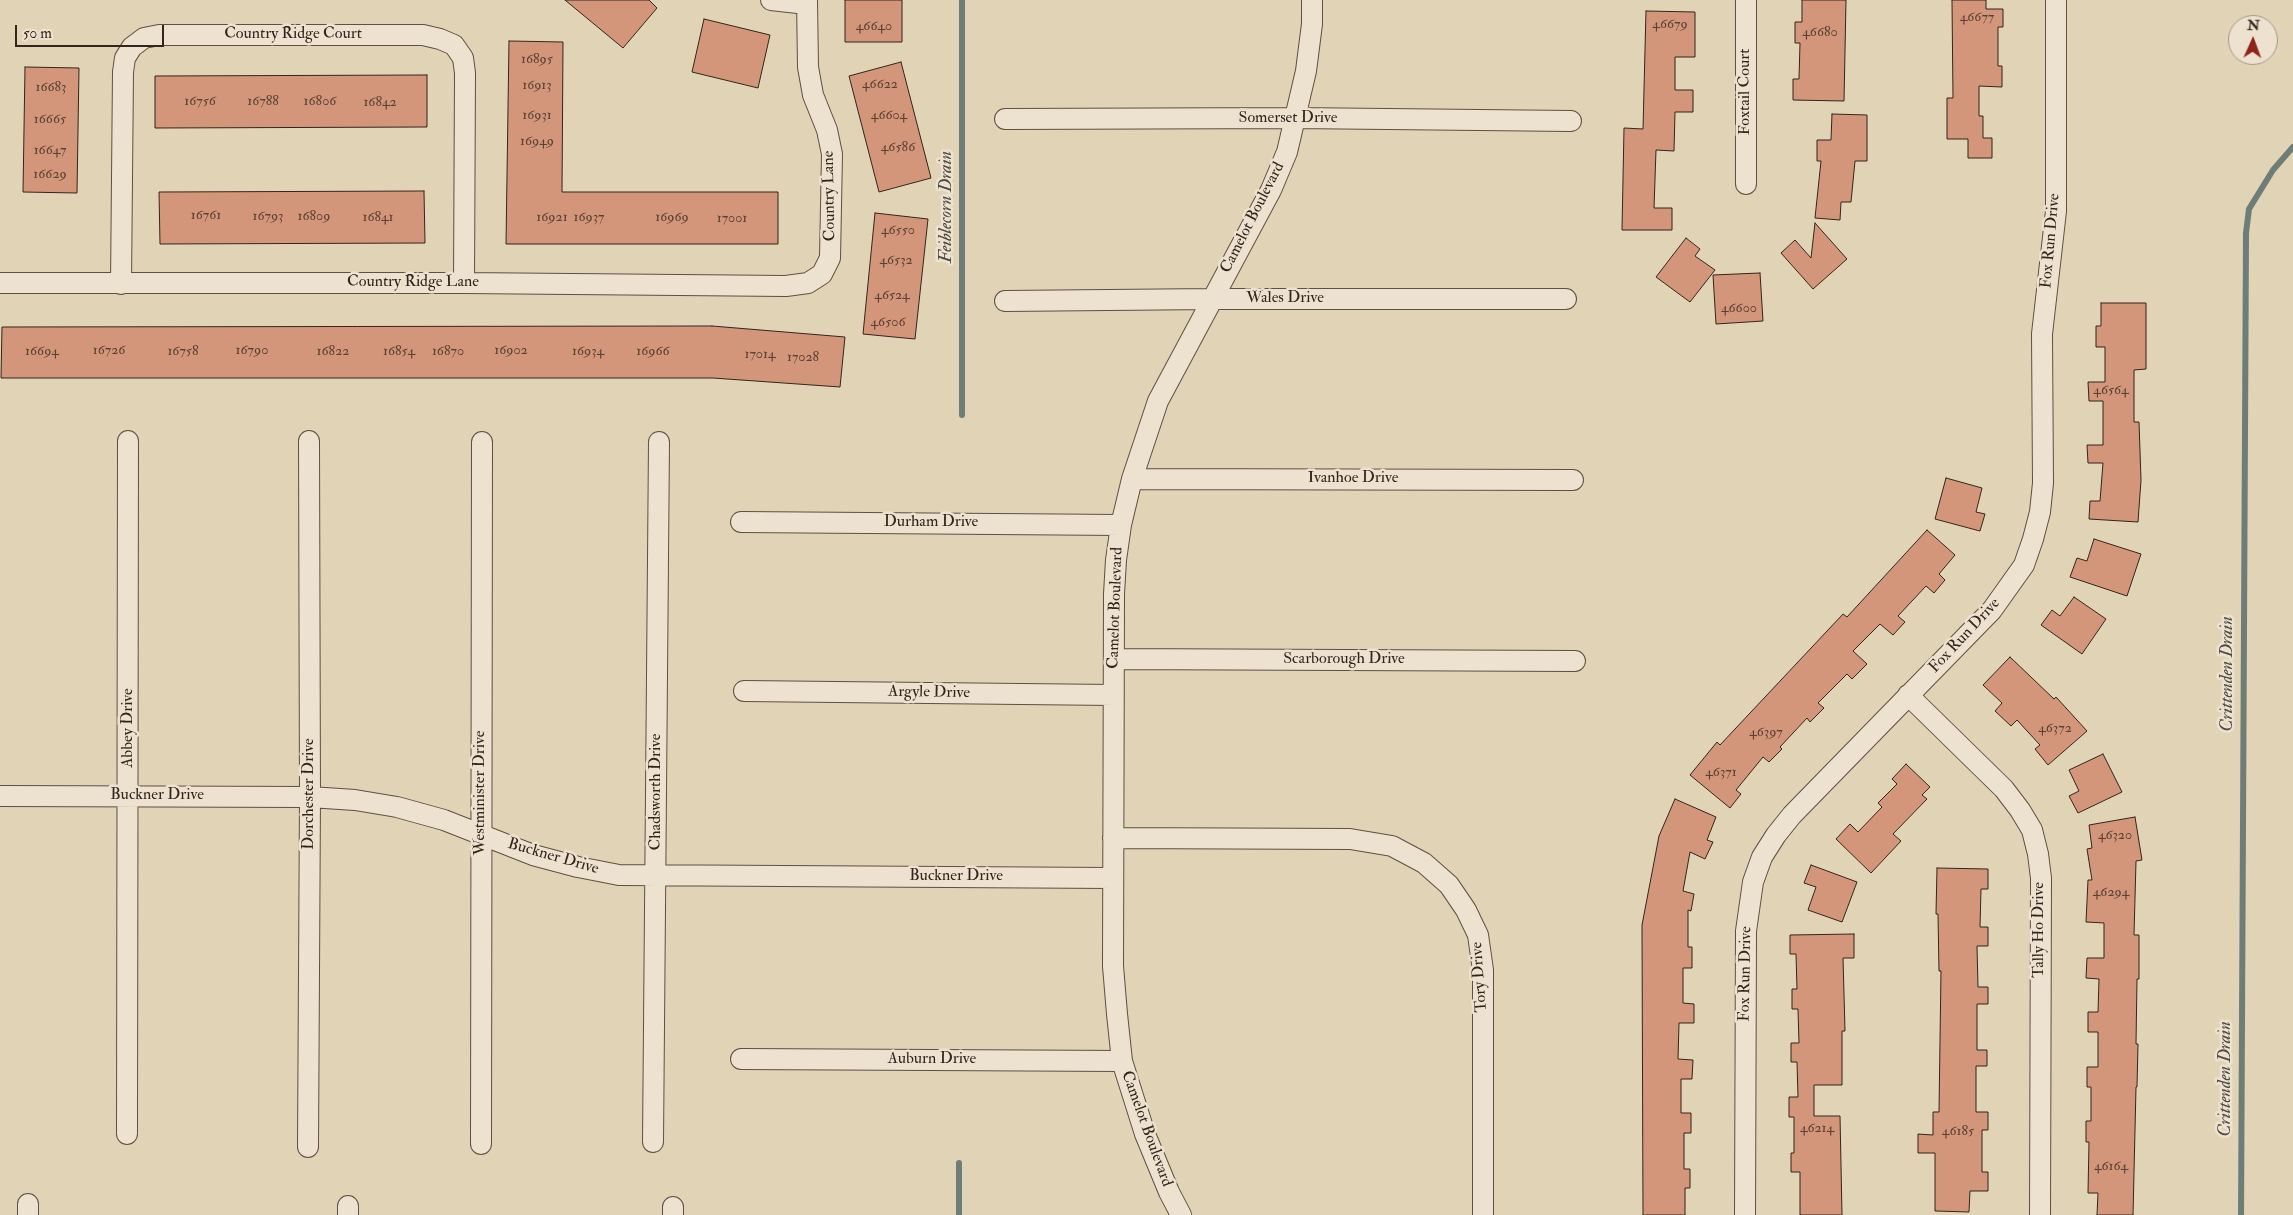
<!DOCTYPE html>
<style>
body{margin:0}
#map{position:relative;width:2293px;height:1215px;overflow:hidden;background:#e1d3b5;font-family:"IM FELL Double Pica",serif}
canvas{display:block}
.north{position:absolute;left:2228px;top:15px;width:50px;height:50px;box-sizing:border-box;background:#ece2cf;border:1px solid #a29688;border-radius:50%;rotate:2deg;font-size:14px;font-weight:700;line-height:20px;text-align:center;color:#33251d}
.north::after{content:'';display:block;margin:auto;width:18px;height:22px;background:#8f2418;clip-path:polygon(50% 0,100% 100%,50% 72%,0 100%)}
.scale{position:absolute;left:15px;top:25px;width:149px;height:22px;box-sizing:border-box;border:2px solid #33251d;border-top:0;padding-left:6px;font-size:15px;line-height:18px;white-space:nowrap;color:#33251d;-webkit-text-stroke:4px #ece2cf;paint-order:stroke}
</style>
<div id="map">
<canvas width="2293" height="1215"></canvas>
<div class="north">N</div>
<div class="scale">50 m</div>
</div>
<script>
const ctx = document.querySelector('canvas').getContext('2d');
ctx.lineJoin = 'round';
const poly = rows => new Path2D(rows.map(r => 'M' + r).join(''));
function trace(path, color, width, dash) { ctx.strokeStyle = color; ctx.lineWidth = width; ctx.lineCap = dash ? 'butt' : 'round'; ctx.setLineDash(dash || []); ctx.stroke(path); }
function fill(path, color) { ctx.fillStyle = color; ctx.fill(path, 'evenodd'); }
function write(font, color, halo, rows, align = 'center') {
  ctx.font = font + ' "IM FELL Double Pica",serif'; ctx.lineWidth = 5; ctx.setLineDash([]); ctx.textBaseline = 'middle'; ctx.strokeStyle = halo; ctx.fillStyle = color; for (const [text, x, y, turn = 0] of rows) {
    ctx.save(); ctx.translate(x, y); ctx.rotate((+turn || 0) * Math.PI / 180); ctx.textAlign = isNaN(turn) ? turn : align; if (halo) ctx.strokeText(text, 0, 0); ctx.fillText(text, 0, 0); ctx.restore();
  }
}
trace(poly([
 [962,415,962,0],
 [959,1163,959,1215],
 [2241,1215,2246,233,2249,209,2273,170,2293,147]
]), '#6e7d78', 6);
const building = poly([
 [565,0,649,0,657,8,623,48,565,0],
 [845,0,902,0,902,42,845,42,845,0],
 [1802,0,1846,0,1844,101,1793,100,1793,79,1799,79,1800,43,1795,43,1795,22,1802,22,1802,0],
 [1952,0,1986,0,1986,9,2003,9,2003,27,1998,27,1998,66,2002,66,2002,87,1979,86,1979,116,1983,116,1983,138,1992,138,1992,158,1968,158,1968,139,1947,139,1947,98,1953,98,1952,0],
 [1646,11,1695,12,1695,57,1675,57,1675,90,1693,90,1693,112,1675,112,1674,151,1656,150,1654,208,1672,208,1672,230,1622,230,1624,128,1643,129,1646,11],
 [704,19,770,35,758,88,692,72,704,19],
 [509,41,563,42,562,192,778,192,778,244,506,244,509,41],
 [901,62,931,178,879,192,849,76,901,62],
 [25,67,79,68,77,193,23,192,25,67],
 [427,75,427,127,155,128,155,76,427,75],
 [1832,114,1867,115,1867,161,1855,161,1851,202,1841,202,1840,220,1815,218,1821,161,1817,161,1817,140,1831,140,1832,114],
 [424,191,425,243,160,244,159,192,424,191],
 [875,213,928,219,915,339,863,334,875,213],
 [1815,223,1847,259,1813,289,1781,253,1795,240,1811,258,1815,223],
 [1686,238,1700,249,1695,256,1715,270,1690,302,1656,277,1686,238],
 [1760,273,1763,321,1716,324,1713,275,1760,273],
 [2101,303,2146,303,2146,369,2134,370,2134,422,2139,422,2141,480,2138,522,2089,519,2090,501,2100,501,2103,463,2088,463,2087,445,2103,445,2103,401,2089,401,2088,382,2105,382,2105,347,2096,347,2096,326,2101,326,2101,303],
 [712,326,845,337,840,387,713,378,1,378,2,327,712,326],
 [1946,478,1982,488,1976,512,1985,514,1980,531,1935,519,1946,478],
 [1927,530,1955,555,1939,574,1945,580,1934,593,1926,586,1898,616,1905,622,1893,635,1880,624,1853,651,1867,664,1852,679,1847,674,1818,703,1824,708,1810,722,1807,718,1780,747,1782,749,1769,762,1763,757,1736,790,1741,794,1730,808,1690,775,1717,742,1720,745,1843,614,1847,617,1927,530],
 [2094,539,2141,554,2127,596,2070,577,2077,558,2087,561,2094,539],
 [2074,597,2106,619,2082,654,2041,625,2052,610,2060,616,2074,597],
 [2010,657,2054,699,2056,697,2087,731,2048,765,2035,749,2040,745,2017,720,2011,726,1995,711,2002,703,1983,685,2010,657],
 [2103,754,2122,792,2078,813,2069,796,2079,791,2069,770,2103,754],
 [1906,764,1930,787,1922,795,1927,799,1893,834,1901,841,1871,873,1836,839,1850,824,1858,832,1882,807,1878,803,1897,784,1892,779,1906,764],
 [1675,799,1716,817,1707,840,1713,842,1705,859,1690,852,1683,891,1694,894,1691,911,1688,910,1688,947,1692,947,1692,968,1683,968,1683,1003,1694,1004,1694,1023,1679,1023,1678,1059,1693,1060,1692,1079,1681,1079,1681,1113,1691,1113,1691,1133,1684,1133,1684,1169,1690,1169,1690,1188,1685,1188,1685,1215,1643,1215,1642,925,1659,836,1675,799],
 [2135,817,2142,860,2136,861,2134,935,2139,935,2139,979,2137,979,2136,1044,2138,1044,2137,1087,2136,1087,2133,1215,2097,1215,2098,1193,2088,1193,2089,1142,2086,1142,2086,1121,2091,1121,2091,1087,2087,1087,2087,1067,2098,1067,2098,1032,2088,1032,2088,1012,2098,1012,2099,979,2086,978,2087,958,2104,958,2104,923,2086,922,2088,880,2092,880,2087,849,2092,848,2089,825,2135,817],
 [1811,865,1857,882,1842,922,1808,910,1816,887,1804,883,1811,865],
 [1937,868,1988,869,1988,889,1981,889,1980,927,1988,927,1988,946,1977,946,1978,987,1988,987,1988,1004,1977,1004,1977,1050,1987,1050,1987,1066,1976,1066,1976,1112,1988,1112,1988,1130,1982,1130,1982,1172,1988,1172,1988,1191,1970,1191,1969,1212,1935,1211,1935,1153,1918,1153,1918,1134,1933,1135,1933,1112,1939,1112,1941,971,1939,971,1938,914,1936,914,1937,868],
 [1854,934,1854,958,1843,958,1845,1031,1842,1031,1842,1085,1814,1085,1814,1116,1840,1116,1842,1215,1800,1215,1800,1172,1791,1172,1791,1153,1794,1153,1794,1117,1789,1117,1789,1097,1798,1097,1797,1062,1791,1062,1791,1043,1799,1043,1798,1009,1792,1009,1792,989,1797,989,1796,954,1790,954,1790,935,1854,934]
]);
fill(building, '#d4967a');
trace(building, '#33251d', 1);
const street = poly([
 [771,0,807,4],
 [1005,119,1295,118,1571,121],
 [1746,184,1746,0],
 [0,283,464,283,786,286,808,283,822,274,830,258,832,154,827,130,813,95,808,67,807,0],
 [121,284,123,72,125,58,132,47,144,38,159,35,423,35,440,39,454,45,463,58,465,73,464,283],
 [1005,301,1211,299,1566,299],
 [1132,479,1573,480],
 [741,522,1121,525],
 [1114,659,1575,661],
 [744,691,1113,695],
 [1908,695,2004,789,2020,810,2032,830,2038,854,2041,878,2040,1215],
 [0,796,310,797,355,800,397,807,444,820,533,855,578,867,619,875,1113,878],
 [1113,838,1350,839,1392,846,1424,863,1449,885,1466,910,1478,935,1483,970,1483,1215],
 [741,1059,1122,1061],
 [127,1134,128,441],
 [653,1142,659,442],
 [481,1144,482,442],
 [308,1147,310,797,309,441],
 [28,1215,28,1204],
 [348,1215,348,1206],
 [673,1215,673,1207],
 [1181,1215,1169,1192,1145,1134,1122,1061,1117,1014,1113,966,1114,594,1116,560,1121,525,1132,479,1158,401,1271,190,1287,152,1306,71,1312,24,1312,0],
 [1745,1215,1746,931,1753,882,1762,857,1776,835,1792,815,1992,610,2024,565,2033,539,2040,512,2043,483,2042,334,2056,211,2056,0]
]);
trace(street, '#5e5043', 22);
trace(street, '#ece2cf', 20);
write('14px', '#5b4134', null, [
 ["46677",1977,18],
 ["46679",1670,25],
 ["46640",874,27],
 ["46680",1820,33],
 ["16895",537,60],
 ["46622",880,85],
 ["16913",537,86],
 ["16683",51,88],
 ["16756",200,102],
 ["16788",263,102],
 ["16806",320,102],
 ["16842",380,103],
 ["16931",537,116],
 ["46604",889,116],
 ["16665",50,120],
 ["16949",537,142],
 ["46586",898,148],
 ["16647",50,151],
 ["16629",50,175],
 ["16761",206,216],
 ["16793",268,217],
 ["16809",314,217],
 ["16841",378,218],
 ["16921",552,218],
 ["16937",589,218],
 ["16969",672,218],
 ["17001",732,219],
 ["46550",898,231],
 ["46532",896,261],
 ["46524",892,296],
 ["46600",1739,309],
 ["46506",888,323],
 ["16726",109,351],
 ["16790",252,351],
 ["16902",511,351],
 ["16694",42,352],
 ["16758",183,352],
 ["16822",333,352],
 ["16854",399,352],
 ["16870",448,352],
 ["16934",588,352],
 ["16966",653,352],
 ["17014",760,355],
 ["17028",803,358],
 ["46564",2111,391],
 ["46372",2055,729],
 ["46397",1766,733],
 ["46371",1721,773],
 ["46320",2115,836],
 ["46294",2111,893],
 ["46214",1817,1129],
 ["46185",1958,1132],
 ["46164",2111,1167]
]);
write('16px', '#33251d', '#ece2cf', [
 ["Country Ridge Court",293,35],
 ["Foxtail Court",1746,92,-90],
 ["Somerset Drive",1288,119],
 ["Country Lane",830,196,-91],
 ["Camelot Boulevard",1253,218,-63],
 ["Fox Run Drive",2051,241,-85],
 ["Country Ridge Lane",413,283],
 ["Wales Drive",1285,299],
 ["Ivanhoe Drive",1353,479],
 ["Durham Drive",931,523],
 ["Camelot Boulevard",1116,608,-88],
 ["Fox Run Drive",1965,636,-47],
 ["Scarborough Drive",1344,660],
 ["Argyle Drive",929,693,1],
 ["Abbey Drive",129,728,-90],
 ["Chadsworth Drive",657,792,-90],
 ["Westminister Drive",481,793,-90],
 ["Dorchester Drive",310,794,-90],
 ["Buckner Drive",157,796],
 ["Buckner Drive",553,857,16],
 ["Buckner Drive",956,877],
 ["Tally Ho Drive",2040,930,-90],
 ["Fox Run Drive",1746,974,-89],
 ["Tory Drive",1480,977,-94],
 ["Auburn Drive",932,1060],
 ["Camelot Boulevard",1146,1129,70]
]);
write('italic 18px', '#4c4a43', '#ece2cf', [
 ["Feiblecorn Drain",947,207,-90],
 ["Crittenden Drain",2228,674,-90],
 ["Crittenden Drain",2226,1079,-90]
]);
</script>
